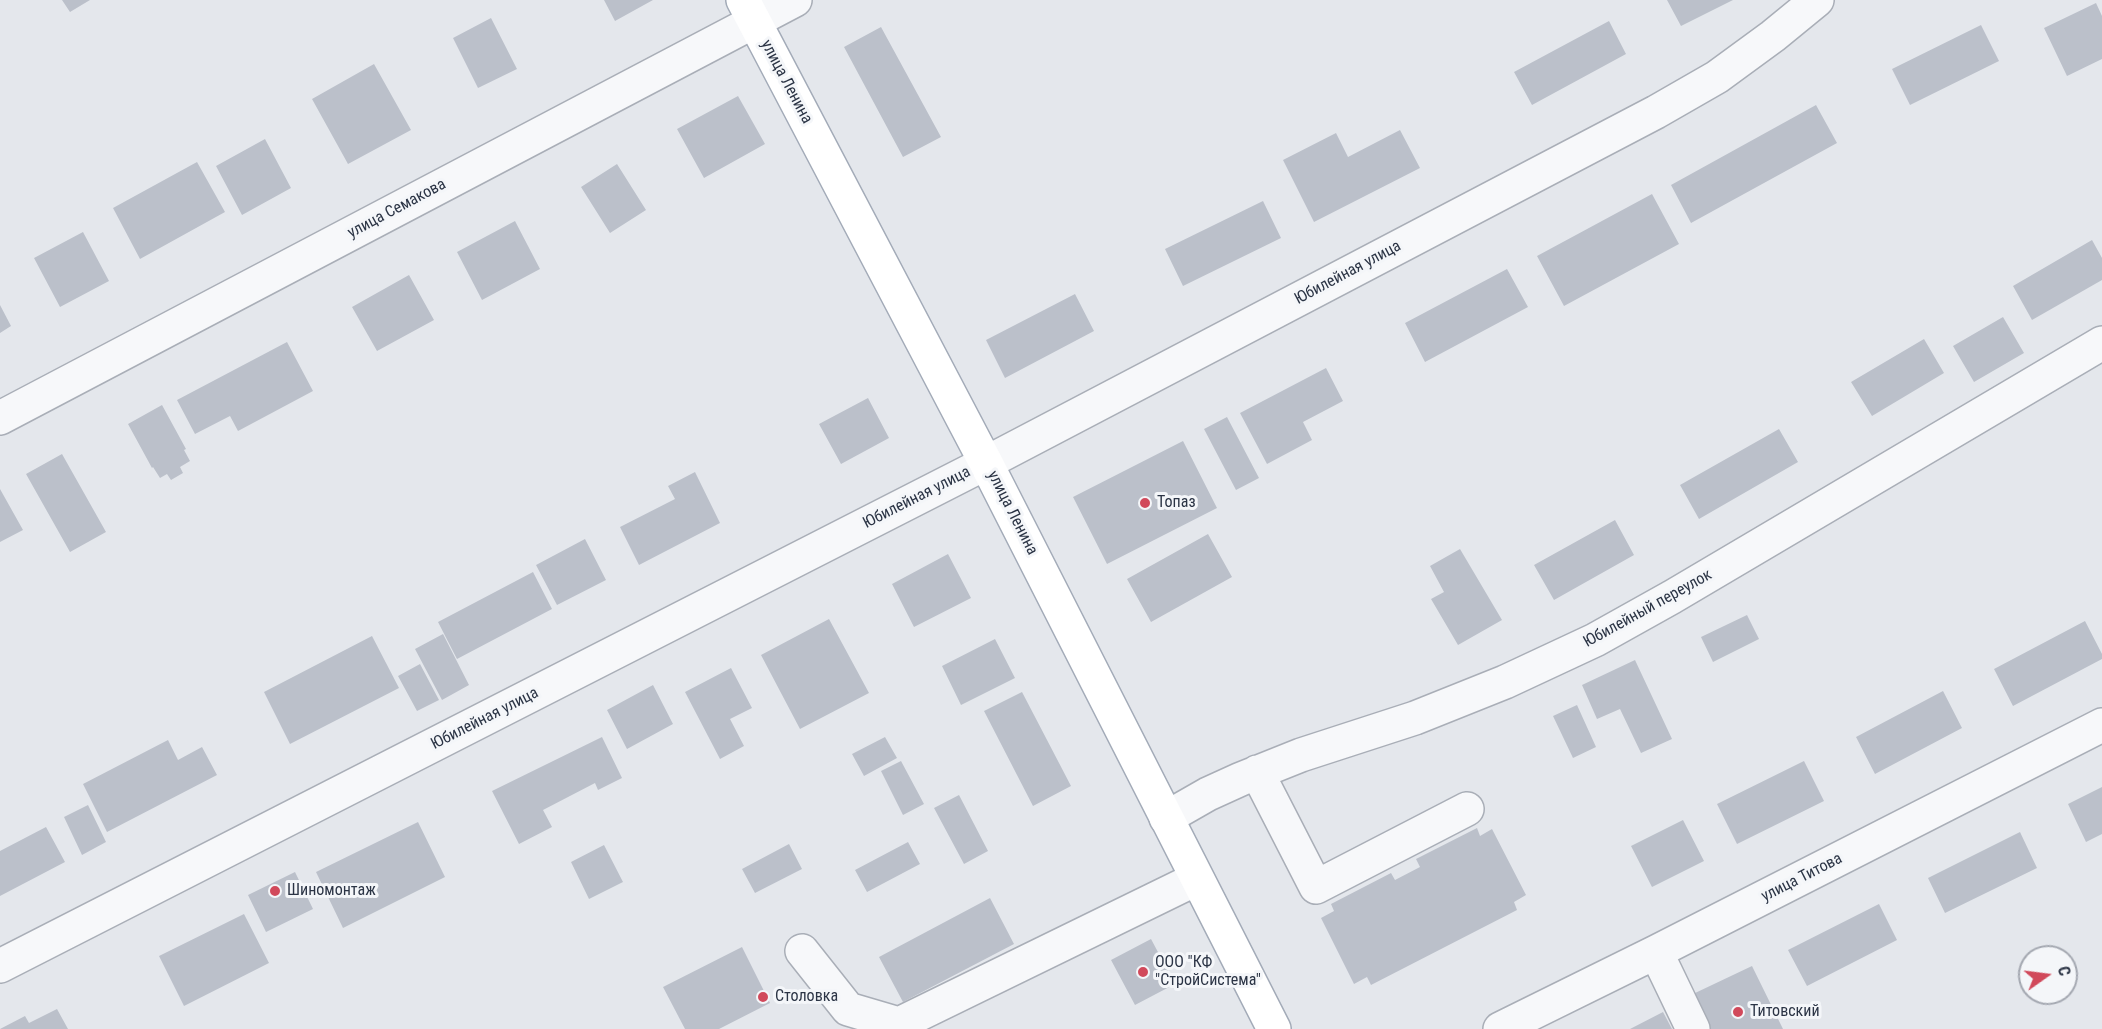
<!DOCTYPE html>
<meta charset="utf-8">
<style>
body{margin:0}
#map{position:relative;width:2102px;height:1029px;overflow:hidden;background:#e4e7ec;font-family:"Roboto Condensed",sans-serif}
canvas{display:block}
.north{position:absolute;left:2018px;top:945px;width:60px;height:60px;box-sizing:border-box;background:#f4f6f9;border:2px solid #a4a8b1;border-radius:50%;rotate:76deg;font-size:16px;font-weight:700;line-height:24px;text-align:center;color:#2b3445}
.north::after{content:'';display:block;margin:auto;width:21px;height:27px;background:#d1495b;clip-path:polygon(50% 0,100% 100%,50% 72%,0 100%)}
</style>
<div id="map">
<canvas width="2102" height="1029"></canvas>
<div class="north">С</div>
</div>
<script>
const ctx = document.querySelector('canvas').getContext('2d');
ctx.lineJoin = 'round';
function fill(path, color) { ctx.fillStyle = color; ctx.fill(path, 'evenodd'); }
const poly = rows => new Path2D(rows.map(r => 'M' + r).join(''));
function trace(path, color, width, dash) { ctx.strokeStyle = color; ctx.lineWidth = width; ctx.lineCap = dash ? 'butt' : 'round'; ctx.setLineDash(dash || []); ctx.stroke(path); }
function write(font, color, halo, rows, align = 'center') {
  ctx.font = font + ' "Roboto Condensed",sans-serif'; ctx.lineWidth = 6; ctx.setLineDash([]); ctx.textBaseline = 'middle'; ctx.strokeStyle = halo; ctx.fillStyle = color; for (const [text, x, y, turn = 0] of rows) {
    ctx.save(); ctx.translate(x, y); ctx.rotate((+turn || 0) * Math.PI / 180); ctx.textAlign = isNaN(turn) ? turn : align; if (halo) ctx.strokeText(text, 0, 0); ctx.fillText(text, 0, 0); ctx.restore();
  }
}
fill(poly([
 [62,0,90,0,70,12],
 [604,0,653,0,615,21],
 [1667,0,1733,0,1681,26],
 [2096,3,2102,16,2102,59,2067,76,2044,28],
 [491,18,517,69,478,88,453,38],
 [1609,21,1626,54,1532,105,1514,72],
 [1981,25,1999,61,1910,105,1892,69],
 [881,27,941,137,903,157,844,47],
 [374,64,411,130,348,164,312,99],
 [738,96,765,144,704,178,677,129],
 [1816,105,1837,143,1691,223,1671,185],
 [1400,130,1420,168,1314,222,1283,160,1336,133,1348,157],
 [265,139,291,188,242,215,216,166],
 [197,162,225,212,140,259,113,208],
 [617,164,646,210,610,233,581,187],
 [1652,194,1679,244,1564,306,1537,256],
 [1263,201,1281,238,1183,286,1165,249],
 [515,221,540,269,482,300,457,252],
 [83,232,109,281,60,307,34,258],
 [2092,240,2102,258,2102,280,2032,320,2013,286],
 [1507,269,1528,307,1425,362,1405,323],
 [409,275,434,320,377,351,352,307],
 [1075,294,1094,331,1005,378,986,340],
 [0,305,11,326,0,333],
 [2003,317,2024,353,1974,382,1953,346],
 [1924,339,1944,373,1872,416,1851,382],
 [287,342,313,391,238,431,230,416,195,434,177,400],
 [1326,368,1343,401,1303,422,1312,440,1267,464,1240,413],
 [868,398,889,438,841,464,819,424],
 [162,405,186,449,184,450,190,461,180,467,183,473,171,480,167,474,160,478,153,467,152,468,128,424],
 [1227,417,1259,478,1236,490,1204,429],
 [1779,429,1798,462,1699,519,1680,485],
 [1183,441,1217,508,1107,564,1073,497],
 [62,454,106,532,70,552,26,474],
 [695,472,720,523,639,565,620,527,675,499,668,486],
 [0,489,23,530,0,542],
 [1615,520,1634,555,1554,600,1534,565],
 [1208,534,1232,577,1151,622,1127,579],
 [585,539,606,580,557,605,536,565],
 [1460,549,1502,620,1458,645,1431,599,1444,592,1430,566],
 [948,554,971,598,914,627,892,584],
 [533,572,552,609,457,659,438,622],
 [1747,615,1759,639,1713,662,1701,637],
 [829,619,869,693,800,729,761,655],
 [2085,621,2102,654,2102,659,2013,706,1994,669],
 [443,634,469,685,442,700,415,649],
 [372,636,399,688,290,744,264,692],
 [995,639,1015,678,961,705,942,666],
 [1635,660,1672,739,1641,753,1620,709,1597,719,1582,685],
 [420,664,439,700,417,711,398,676],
 [731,668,752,708,730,719,744,746,720,759,685,692],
 [653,685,673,724,627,749,607,710],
 [1943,691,1962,728,1875,774,1856,737],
 [1022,692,1071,786,1033,806,984,711],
 [1577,705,1596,747,1573,758,1553,716],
 [602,737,622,778,598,790,595,783,543,810,552,827,519,844,492,791],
 [885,737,897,758,864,776,852,754],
 [168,740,178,760,202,747,217,775,107,832,83,784],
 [901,761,924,804,903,815,881,771],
 [1804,761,1824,801,1737,844,1717,804],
 [2102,787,2102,834,2086,842,2068,804],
 [959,795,988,851,964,864,934,808],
 [88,805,106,842,82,855,64,817],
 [1683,820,1704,861,1652,887,1631,846],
 [418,822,445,877,343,928,316,872],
 [46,827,65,862,0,896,0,851],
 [1477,828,1480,836,1492,829,1526,895,1514,902,1517,910,1371,985,1367,977,1354,984,1321,918,1334,911,1331,904,1391,873,1395,880,1420,867,1416,859],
 [2020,832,2037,868,1945,913,1928,878],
 [908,842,920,864,867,892,855,870],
 [789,844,802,869,755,893,742,869],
 [604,845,623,882,589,899,571,862],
 [295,872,313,909,266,932,248,895],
 [990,898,1014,944,903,1002,879,957],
 [1879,904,1897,940,1807,986,1788,950],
 [244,914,269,963,184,1006,159,956],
 [1151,939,1175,984,1135,1005,1111,960],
 [742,947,770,1003,719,1029,685,1029,663,987],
 [1752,966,1783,1029,1710,1029,1693,994],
 [57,1009,68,1029,0,1029,25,1016,29,1023],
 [1663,1012,1672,1029,1630,1029]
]), '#bbc0ca');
const minor = poly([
 [0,418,795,0],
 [1257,772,1316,887,1467,809],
 [1166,818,1208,794,1241,779,1301,755,1415,718,1505,682,1595,640,1672,597,2102,343],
 [802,951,848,1009,899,1024,1196,879],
 [1656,952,1693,1029],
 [0,966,986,463,1656,112,1717,77,1773,36,1817,0],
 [1500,1029,1656,952,2102,725]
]);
const major = poly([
 [743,0,986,463,1274,1029]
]);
trace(minor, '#a9aeb7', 36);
trace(major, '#a3abb8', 36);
trace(minor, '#f7f8fa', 33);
trace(major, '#fff', 33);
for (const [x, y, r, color] of [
 [1145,503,6,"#d1495b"],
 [275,891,6,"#d1495b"],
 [1143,972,6,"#d1495b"],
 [763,997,6,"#d1495b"],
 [1738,1012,6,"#d1495b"]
]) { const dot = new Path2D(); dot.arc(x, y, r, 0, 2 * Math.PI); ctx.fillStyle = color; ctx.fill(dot); trace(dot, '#f4f6f9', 2); }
write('16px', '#2b3445', '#f4f6f9', [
 ["улица Ленина",786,82,62],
 ["улица Семакова",397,209,-28],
 ["Юбилейная улица",1348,273,-28],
 ["Юбилейная улица",917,498,-27],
 ["улица Ленина",1012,513,63],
 ["Юбилейный переулок",1648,609,-29],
 ["Юбилейная улица",485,719,-27],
 ["улица Титова",1802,878,-27]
]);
write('16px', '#2b3445', '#f4f6f9', [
 ["Топаз",1157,503],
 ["Шиномонтаж",287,891],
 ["ООО \"КФ",1155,963],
 ["\"СтройСистема\"",1155,981],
 ["Столовка",775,997],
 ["Титовский",1750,1012]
], 'left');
</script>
